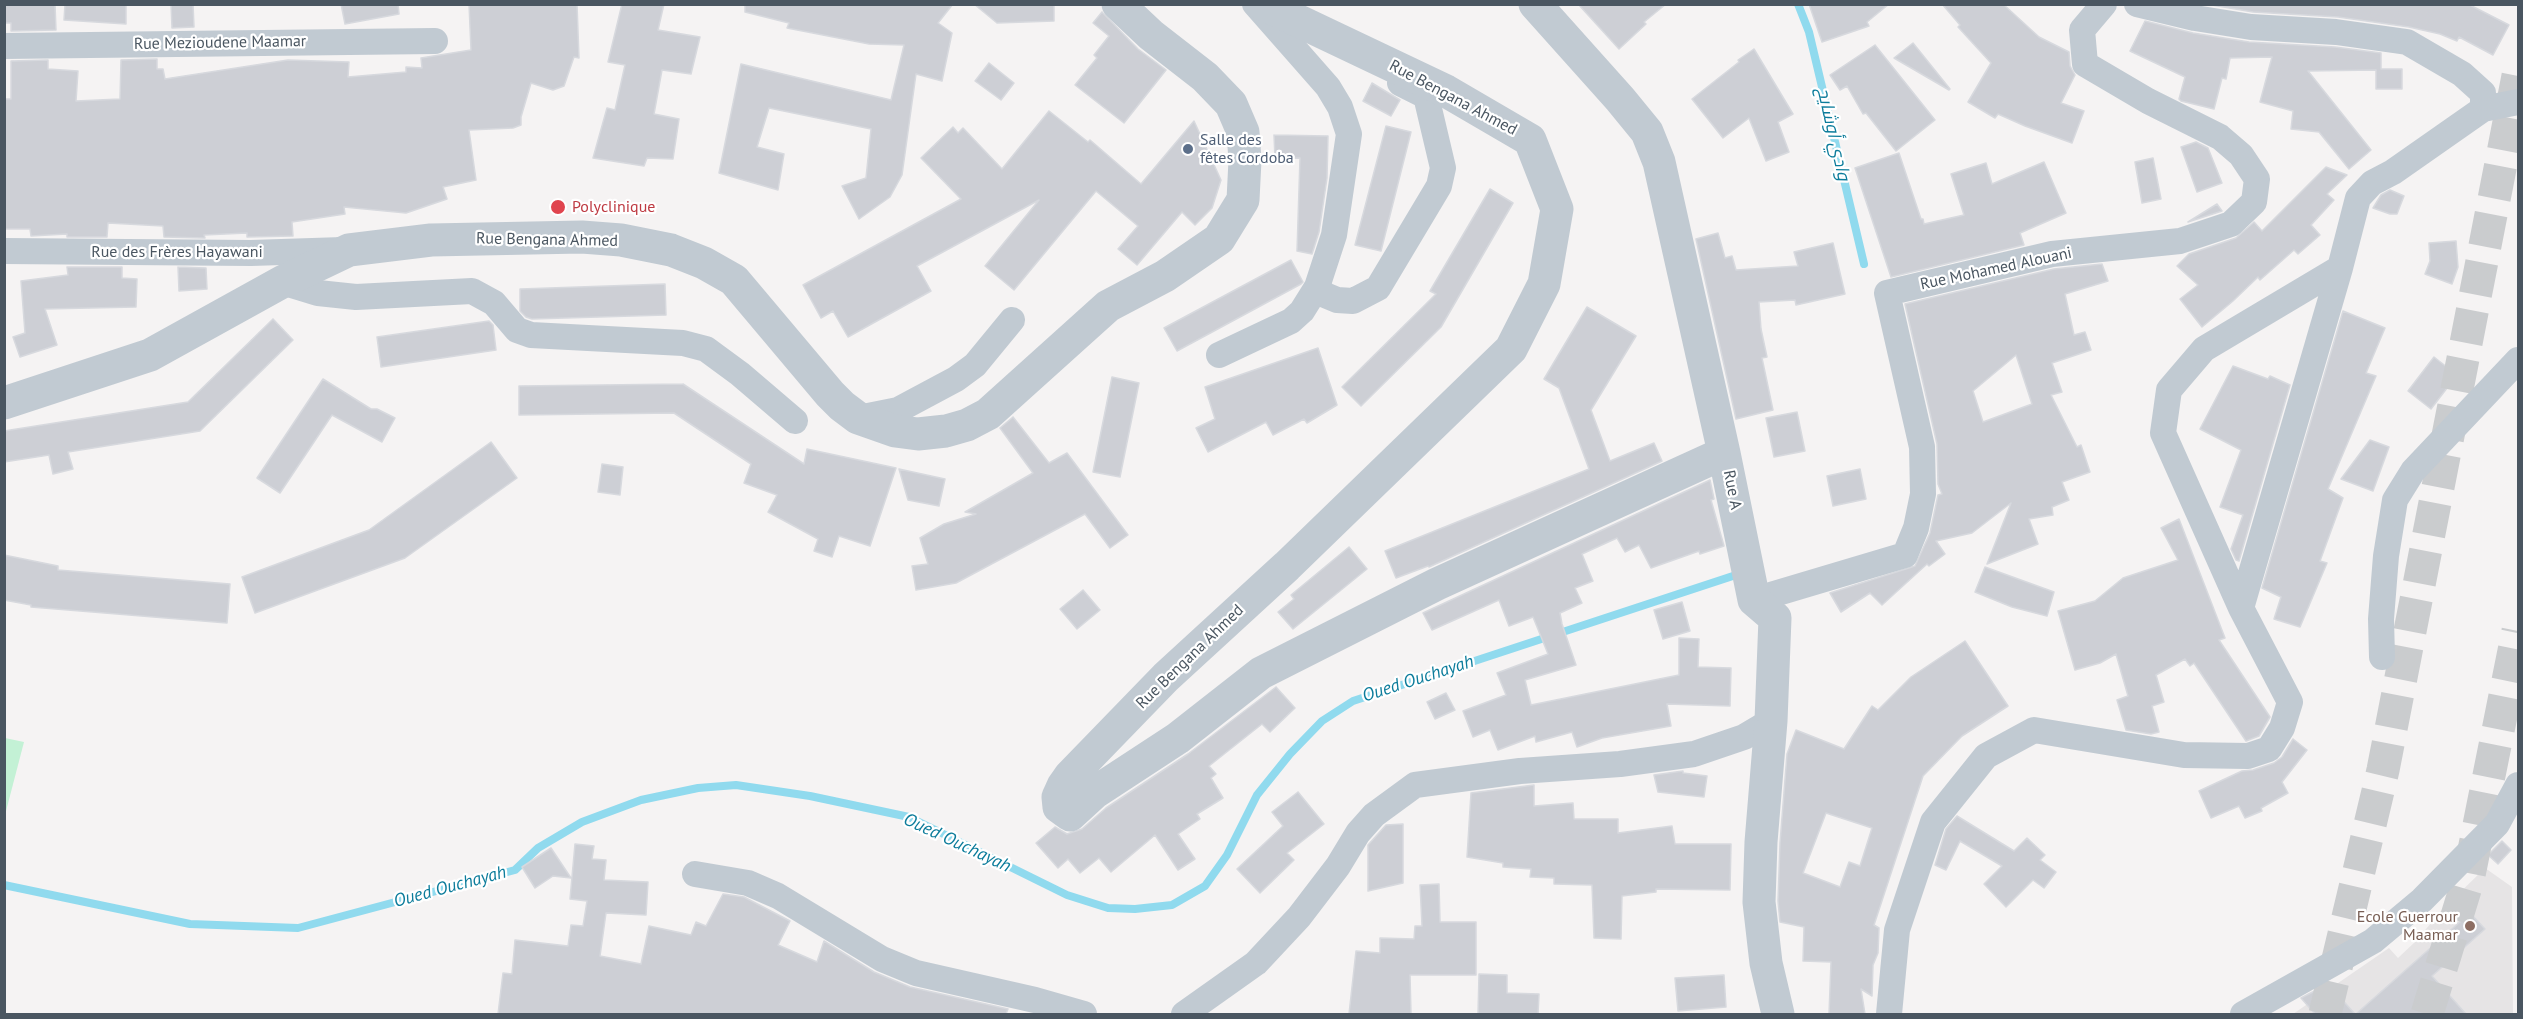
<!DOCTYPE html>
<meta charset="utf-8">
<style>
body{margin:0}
#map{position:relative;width:2523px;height:1019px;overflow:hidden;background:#f5f3f3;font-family:"PT Sans",sans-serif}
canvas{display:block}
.frame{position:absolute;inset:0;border:6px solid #4a5661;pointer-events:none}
</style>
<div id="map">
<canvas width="2523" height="1019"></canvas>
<div class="frame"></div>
</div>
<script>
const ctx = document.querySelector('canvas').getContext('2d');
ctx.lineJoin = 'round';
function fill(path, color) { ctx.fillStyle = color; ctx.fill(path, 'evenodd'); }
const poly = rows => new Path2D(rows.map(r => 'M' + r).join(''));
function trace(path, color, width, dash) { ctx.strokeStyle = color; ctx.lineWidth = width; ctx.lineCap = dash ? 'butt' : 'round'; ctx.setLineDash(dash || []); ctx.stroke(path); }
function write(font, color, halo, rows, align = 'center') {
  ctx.font = font + ' "PT Sans",Cairo,sans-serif'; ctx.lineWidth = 4.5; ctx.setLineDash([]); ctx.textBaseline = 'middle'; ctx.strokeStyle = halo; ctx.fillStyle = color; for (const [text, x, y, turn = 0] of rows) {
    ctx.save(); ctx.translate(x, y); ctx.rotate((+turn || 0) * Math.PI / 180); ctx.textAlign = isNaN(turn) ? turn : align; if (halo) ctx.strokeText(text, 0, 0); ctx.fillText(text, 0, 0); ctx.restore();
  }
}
fill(poly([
 [2485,868,2512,887,2513,1014,2293,1014,2389,948,2398,958,2416,941,2441,911]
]), '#e6e4e5');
fill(poly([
 [5,738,24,742,5,815,4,738]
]), '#c3f1d5');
trace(poly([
 [1798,4,1809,32,1864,264],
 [4,885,190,924,298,928,515,870,538,848,582,822,641,800,698,788,736,785,810,796,909,817,1067,895,1108,908,1135,909,1172,905,1205,886,1227,855,1257,795,1290,754,1322,721,1353,701,1742,573]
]), '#90daee', 8);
const building = poly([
 [4,4,55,4,56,30,11,31,11,23,4,23,4,4],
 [65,4,126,4,126,24,64,20,65,4],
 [171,4,193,4,194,27,172,28,171,4],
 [341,4,398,4,399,14,345,24,341,4],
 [469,4,577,4,579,58,574,57,564,86,553,90,531,83,521,117,521,125,513,128,469,130,476,180,443,187,447,199,406,213,344,207,345,214,292,222,293,236,247,237,247,233,204,235,205,238,164,237,163,226,108,223,107,237,67,237,67,234,31,236,30,229,4,229,4,99,11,99,11,61,48,60,48,69,78,71,76,101,120,99,121,60,157,59,157,69,163,69,165,79,288,60,349,62,348,77,406,72,406,67,422,68,421,58,471,50,469,4],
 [622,4,664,4,658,30,700,37,691,74,662,70,654,114,679,119,673,159,647,158,644,166,593,158,607,108,615,110,625,65,608,62,622,4],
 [745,4,953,4,938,23,952,33,942,81,916,74,902,175,890,197,859,219,842,186,866,178,871,129,769,108,757,147,784,154,778,190,719,173,741,64,891,100,904,45,869,44,787,28,789,23,745,12,745,4],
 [974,4,1054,4,1054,21,997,23,974,4],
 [1578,4,1666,4,1644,22,1646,24,1619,49,1578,4],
 [1809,4,1889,4,1867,22,1869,26,1822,42,1809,4],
 [1942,4,2003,4,2039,37,2069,52,2070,66,2075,75,2061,103,2084,111,2072,143,2025,126,1998,114,1995,118,1968,102,1991,63,1958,27,1960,25,1942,4],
 [2206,4,2468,4,2509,25,2493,55,2459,37,2457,41,2440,34,2409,27,2338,17,2253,12,2206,4],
 [1102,12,1138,49,1166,70,1124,123,1075,85,1097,58,1094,55,1109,36,1093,23,1102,12],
 [2145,21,2193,33,2249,42,2335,47,2381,53,2381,69,2402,69,2402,89,2376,89,2376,70,2308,71,2371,150,2349,169,2319,132,2291,129,2293,111,2260,102,2272,57,2230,58,2226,79,2222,78,2214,109,2181,101,2179,99,2185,77,2130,51,2145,21],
 [1913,43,1950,89,1949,90,1894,58,1913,43],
 [1875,45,1935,120,1896,151,1866,113,1863,114,1847,86,1840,90,1830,75,1875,45],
 [1754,49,1793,114,1778,122,1789,152,1766,161,1749,118,1723,138,1692,99,1739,62,1738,60,1754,49],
 [989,63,1014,83,1001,100,975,81,989,63],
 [1372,83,1400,100,1391,116,1363,101,1372,83],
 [1049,111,1088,142,1090,140,1141,184,1194,121,1221,180,1212,208,1195,225,1182,212,1137,265,1118,249,1138,226,1096,191,1014,290,985,266,1039,200,917,266,931,291,848,337,833,311,821,318,803,285,961,199,921,158,953,127,958,133,963,128,1002,169,1049,111],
 [1386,126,1411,132,1381,251,1355,245,1386,126],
 [1274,135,1328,136,1327,178,1319,232,1312,254,1297,251,1300,158,1275,159,1274,135],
 [2196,142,2208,148,2222,183,2197,192,2181,147,2196,142],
 [1899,153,1921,219,1923,219,1924,224,1964,215,1951,174,1986,163,1992,184,2044,162,2066,213,2020,233,2024,245,1891,277,1855,168,1899,153],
 [2153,158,2161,199,2142,203,2135,162,2153,158],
 [2326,167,2347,175,2327,194,2334,200,2311,225,2320,235,2298,254,2294,250,2260,280,2258,277,2233,301,2202,327,2180,299,2198,285,2177,266,2189,254,2236,238,2254,222,2262,231,2326,167],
 [1490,189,1513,203,1441,327,1361,406,1342,387,1436,294,1430,291,1490,189],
 [2390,190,2404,196,2397,214,2390,214,2373,208,2381,195,2390,190],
 [2217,204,2222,211,2188,222,2217,204],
 [1718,233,1725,258,1732,256,1736,270,1798,266,1794,252,1833,243,1845,294,1796,305,1795,300,1759,302,1761,329,1767,357,1762,358,1773,410,1736,419,1696,239,1718,233],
 [2456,241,2458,267,2452,284,2425,274,2430,261,2429,243,2456,241],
 [1291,260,1303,282,1301,284,1177,351,1164,328,1291,260],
 [2102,264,2108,281,2065,294,2074,335,2085,332,2091,350,2052,363,2062,392,2051,395,2077,447,2081,445,2090,472,2062,482,2069,500,2052,507,2053,515,2029,519,2038,544,1987,564,2011,503,1972,533,1936,541,1945,554,1929,566,1927,564,1882,605,1870,593,1841,612,1830,593,1915,566,1930,533,1938,495,1942,494,1938,484,1937,444,1905,304,2054,269,2102,264],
 [2016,355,2032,404,1983,422,1973,391,2016,355],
 [67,267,122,267,122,278,137,279,136,307,45,309,57,345,20,357,13,337,25,333,21,281,68,275,67,267],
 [178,267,206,268,207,289,179,291,178,267],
 [665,284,666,315,532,319,526,317,520,311,520,289,665,284],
 [1587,307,1636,336,1591,410,1610,461,1654,443,1662,461,1429,567,1428,566,1396,578,1385,551,1589,469,1559,388,1544,379,1587,307],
 [2343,311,2385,328,2366,373,2376,376,2328,489,2343,498,2320,561,2327,563,2300,627,2274,619,2281,597,2262,588,2343,311],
 [273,319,293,340,200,431,68,452,73,469,53,474,49,455,4,462,4,431,188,402,273,319],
 [489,321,493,325,496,350,381,367,377,337,489,321],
 [1318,348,1337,405,1307,423,1304,419,1273,435,1266,422,1208,452,1196,428,1215,419,1205,387,1318,348],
 [2434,357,2457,375,2431,409,2408,391,2434,357],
 [2233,366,2268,379,2270,376,2290,385,2239,561,2236,560,2231,549,2243,515,2220,507,2241,450,2200,429,2233,366],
 [1112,377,1139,383,1120,477,1093,472,1112,377],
 [323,379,371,409,377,409,395,418,382,442,332,415,280,493,257,478,323,379],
 [683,384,804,464,807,449,896,468,870,546,839,536,832,557,814,551,818,539,768,512,777,495,744,483,751,464,674,413,519,415,519,386,683,384],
 [1797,412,1805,451,1774,457,1766,418,1797,412],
 [1013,417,1049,463,1067,453,1128,535,1110,548,1085,514,956,583,916,590,912,566,928,564,920,538,944,524,976,514,965,512,1033,473,1000,428,1013,417],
 [2370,440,2389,447,2373,491,2341,479,2370,440],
 [491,442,517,478,405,558,255,613,242,577,369,530,491,442],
 [602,464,623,467,620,495,598,492,602,464],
 [899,469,945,479,939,506,908,500,899,469],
 [1860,469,1866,499,1833,506,1827,476,1860,469],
 [1710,480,1714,499,1711,500,1724,546,1700,554,1699,551,1651,568,1639,545,1625,552,1617,538,1582,554,1593,581,1575,588,1582,603,1560,613,1562,624,1576,665,1525,680,1531,705,1679,675,1679,638,1699,639,1698,667,1731,668,1730,706,1667,704,1671,726,1602,738,1577,747,1572,732,1536,742,1535,736,1498,750,1490,730,1473,737,1463,711,1506,695,1497,673,1548,654,1533,617,1509,626,1499,600,1432,630,1423,613,1710,480],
 [2179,519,2225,638,2219,640,2270,717,2259,736,2246,741,2194,663,2190,666,2185,659,2156,675,2164,702,2152,706,2159,732,2151,734,2126,730,2117,700,2128,696,2116,654,2100,663,2075,670,2058,611,2095,601,2123,578,2178,560,2161,528,2179,519],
 [1349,547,1367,569,1293,629,1278,612,1294,599,1291,595,1349,547],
 [4,555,58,566,58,570,230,584,227,623,31,607,31,605,4,600,4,555],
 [1985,567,2054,592,2047,616,2012,607,1975,592,1985,567],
 [1083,590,1100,610,1077,629,1060,609,1083,590],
 [1682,602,1690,631,1663,639,1654,610,1682,602],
 [1965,641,2008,706,1962,736,1923,776,1874,925,1879,928,1878,953,1873,965,1872,996,1861,989,1865,1014,1829,1014,1831,962,1803,961,1804,927,1780,922,1778,901,1780,843,1787,754,1796,730,1844,749,1872,706,1878,710,1911,677,1965,641],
 [1826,813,1872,828,1860,866,1849,862,1840,887,1803,873,1826,813],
 [1276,687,1295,708,1270,732,1262,724,1209,766,1216,774,1211,778,1223,798,1197,814,1200,819,1178,834,1195,859,1178,870,1155,835,1111,872,1099,858,1080,873,1068,859,1058,868,1036,843,1055,827,1067,834,1082,829,1106,808,1188,754,1276,687],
 [1446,693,1455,710,1435,719,1427,702,1446,693],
 [2293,739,2307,750,2282,782,2288,793,2261,808,2262,811,2245,818,2239,806,2211,818,2199,791,2242,771,2253,770,2274,763,2282,757,2293,739],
 [1683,771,1683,773,1707,776,1704,797,1658,792,1654,775,1683,771],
 [1534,785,1534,806,1573,803,1574,819,1618,819,1618,833,1672,826,1675,844,1731,844,1730,890,1656,889,1656,892,1622,896,1621,939,1594,938,1592,885,1554,884,1554,878,1530,877,1531,869,1503,867,1503,863,1467,857,1471,793,1534,785],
 [1298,792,1324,824,1287,853,1294,860,1260,893,1237,869,1283,826,1272,812,1298,792],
 [1957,816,2014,851,2027,838,2045,855,2040,860,2056,872,2044,888,2033,880,2006,907,1984,884,2002,866,1960,841,1946,870,1935,865,1946,829,1957,816],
 [1403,824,1403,883,1368,891,1368,845,1386,825,1403,824],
 [2502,841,2511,850,2498,864,2488,855,2502,841],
 [575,844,594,846,592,859,606,860,604,880,648,882,646,915,606,913,600,956,641,964,649,926,691,935,696,922,706,926,723,894,744,897,790,921,778,945,817,962,824,941,874,972,910,987,1008,1009,1006,1014,498,1014,503,973,512,974,515,940,568,946,571,925,583,926,587,901,570,899,575,844],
 [551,848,571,878,553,876,535,888,522,867,551,848],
 [1439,884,1440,922,1476,922,1476,975,1410,975,1411,1014,1349,1014,1356,951,1380,953,1380,938,1414,939,1415,926,1422,926,1420,885,1439,884],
 [2470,913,2485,929,2432,976,2466,1014,2356,1014,2470,913],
 [1479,974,1507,975,1507,993,1539,994,1538,1014,1478,1014,1479,974],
 [1724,975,1726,1007,1678,1011,1675,978,1724,975],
 [2328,984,2355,1014,2315,1014,2301,998,2328,984]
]);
fill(building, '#cdcfd5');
trace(building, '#d7d9de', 1.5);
trace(poly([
 [2325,1014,2383,770,2518,76],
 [2427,1014,2468,880,2518,631]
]), '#caccce', 33, [33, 16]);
trace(poly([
 [2137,4,2195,18,2251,27,2336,32,2407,42,2462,74,2483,93,2483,109],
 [4,46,435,41],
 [4,251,251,253,343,250],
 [282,282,318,293,356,297,472,291,494,303,517,330,531,335,683,343,706,349,740,374,795,421],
 [1317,287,1325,295,1337,300,1353,301,1378,288,1439,186,1443,168,1426,96,1400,83],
 [1219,355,1291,321,1302,311,1317,287,1334,235,1349,134,1340,107,1328,87,1255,4],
 [858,418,898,410,956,379,975,365,1012,320],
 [1754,600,1905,555,1916,528,1923,494,1922,447,1887,293,2052,254,2180,241,2231,224,2254,202,2257,179,2241,155,2220,137,2148,101,2085,64,2082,30,2104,4],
 [2241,608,2340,268],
 [2382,657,2381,619,2386,556,2395,500,2413,471,2518,360],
 [695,874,748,883,778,896,882,959,916,973,1035,1000,1084,1014],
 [1184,1014,1256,963,1299,917,1338,866,1358,833,1374,815,1415,785,1520,771,1620,764,1694,754,1744,737,1771,721],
 [1889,1014,1897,930,1933,822,1986,756,2034,730,2184,755,2248,756,2269,749,2282,728,2290,702,2241,608,2163,433,2169,390,2204,349,2340,268,2358,198,2372,183,2393,172,2483,109,2518,102],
 [2243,1014,2373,941,2422,900,2497,824,2518,785]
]), '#c1cad2', 26);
trace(poly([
 [1263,4,1446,91,1530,140,1557,209,1544,284,1511,349,1287,566,1166,677,1070,776,1063,786,1058,797,1059,807,1070,815,1094,793,1178,738,1261,673,1437,584,1724,453],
 [1535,4,1620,99,1647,132,1659,162,1724,453,1754,600,1775,618,1771,721,1761,842,1759,902,1766,963,1778,1014],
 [4,403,150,355,282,282,349,250,431,240,582,237,621,240,671,250,704,263,734,280,830,394,842,406,858,418,895,431,918,434,946,431,967,425,988,414,1108,306,1165,276,1219,239,1243,200,1245,160,1243,132,1231,104,1205,77,1151,35,1118,4]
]), '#c1cad2', 33);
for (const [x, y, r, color] of [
 [1188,149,6,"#5c6f8a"],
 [558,207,8,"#e0444e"],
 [2470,926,6,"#8d6e63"]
]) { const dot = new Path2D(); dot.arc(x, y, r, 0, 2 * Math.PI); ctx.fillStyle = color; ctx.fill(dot); trace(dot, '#fff', 2); }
write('16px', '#4a5661', '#fff', [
 ["Rue Mezioudene Maamar",220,43,-1],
 ["Rue Bengana Ahmed",1453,98,28],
 ["Rue Bengana Ahmed",547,240,1],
 ["Rue des Frères Hayawani",177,252],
 ["Rue Mohamed Alouani",1996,269,-12],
 ["Rue A",1732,490,79],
 ["Rue Bengana Ahmed",1190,657,-44]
]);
write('16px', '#4e5e75', '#fff', [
 ["Salle des",1200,140],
 ["fêtes Cordoba",1200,158]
], 'left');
write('16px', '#be3a42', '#fff', [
 ["Polyclinique",572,207]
], 'left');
write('16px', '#785e54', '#fff', [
 ["Ecole Guerrour",2458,917],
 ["Maamar",2458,935]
], 'right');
write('italic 18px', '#0c7c9b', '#fff', [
 ["وادي أوشايح",1833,134,77],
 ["Oued Ouchayah",1418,679,-18],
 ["Oued Ouchayah",957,843,25],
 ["Oued Ouchayah",450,887,-15]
]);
</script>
